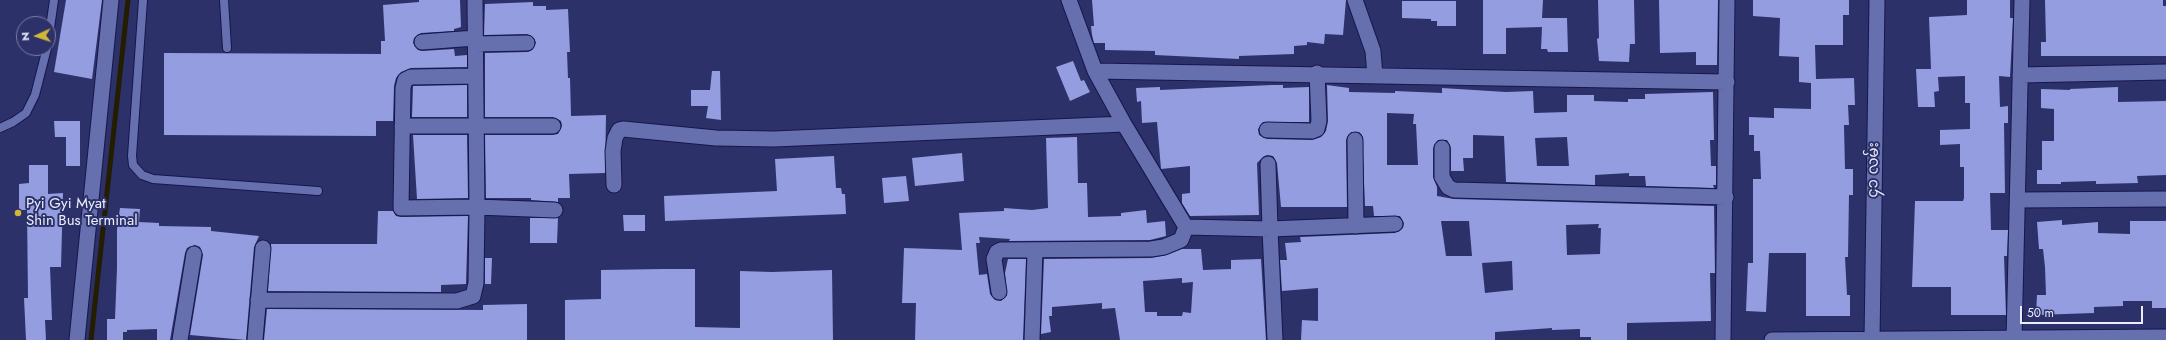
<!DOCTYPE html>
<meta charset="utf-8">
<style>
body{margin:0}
#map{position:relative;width:2166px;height:340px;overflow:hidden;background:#2d316a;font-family:Jost,sans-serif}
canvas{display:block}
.north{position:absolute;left:16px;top:16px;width:40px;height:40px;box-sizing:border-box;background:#2d316a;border:1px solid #797ca4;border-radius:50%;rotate:267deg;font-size:11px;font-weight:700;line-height:16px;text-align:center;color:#eaedfb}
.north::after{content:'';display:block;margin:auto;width:14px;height:18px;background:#d1b736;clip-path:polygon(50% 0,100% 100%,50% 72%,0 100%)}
.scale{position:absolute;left:2020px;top:306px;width:123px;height:18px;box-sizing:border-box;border:2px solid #eaedfb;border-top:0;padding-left:5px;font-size:12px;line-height:14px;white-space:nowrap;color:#eaedfb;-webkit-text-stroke:3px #2d316a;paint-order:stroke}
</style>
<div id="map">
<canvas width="2166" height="340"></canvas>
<div class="north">N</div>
<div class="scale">50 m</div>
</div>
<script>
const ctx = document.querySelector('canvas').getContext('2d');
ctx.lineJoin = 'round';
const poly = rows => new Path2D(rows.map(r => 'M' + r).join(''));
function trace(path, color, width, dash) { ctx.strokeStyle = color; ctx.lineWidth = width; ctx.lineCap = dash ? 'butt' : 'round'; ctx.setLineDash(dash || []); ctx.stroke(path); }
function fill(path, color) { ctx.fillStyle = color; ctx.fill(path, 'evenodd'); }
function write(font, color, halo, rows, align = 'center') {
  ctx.font = font + ' Jost,"Noto Sans Myanmar",sans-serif'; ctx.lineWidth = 4; ctx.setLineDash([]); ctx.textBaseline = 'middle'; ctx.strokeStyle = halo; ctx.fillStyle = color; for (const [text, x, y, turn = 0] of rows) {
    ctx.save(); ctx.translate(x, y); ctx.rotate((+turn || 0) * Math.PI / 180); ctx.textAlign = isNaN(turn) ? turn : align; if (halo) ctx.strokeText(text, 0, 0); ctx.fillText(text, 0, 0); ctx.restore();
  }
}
trace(poly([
 [91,340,128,0]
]), '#241d00', 5);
fill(poly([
 [66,0,102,0,92,79,54,72],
 [419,0,460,0,461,27,454,29,454,31,421,33,414,38,413,43,418,50,422,51,454,49,455,56,467,55,467,67,411,68,401,72,396,78,394,86,393,121,376,121,376,136,164,135,164,53,381,54,381,41,385,41,383,5,419,2],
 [1092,0,1346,0,1343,35,1325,34,1324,44,1307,42,1307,45,1294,46,1294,54,1239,56,1239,59,1155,55,1155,51,1105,50,1105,43,1094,43,1092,35,1091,26,1094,26],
 [1483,0,1543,0,1542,18,1567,18,1568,52,1548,52,1547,49,1541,49,1542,27,1506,28,1506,54,1483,54],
 [1598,0,1634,0,1635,44,1630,44,1629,62,1599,61,1597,39,1599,38],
 [1659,0,1718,0,1717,65,1696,65,1696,52,1660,53],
 [1753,0,1849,0,1849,15,1843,15,1843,45,1815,45,1816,79,1854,78,1855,105,1848,105,1849,125,1844,125,1845,169,1853,169,1853,195,1849,195,1848,257,1845,257,1847,295,1850,295,1850,316,1806,316,1806,253,1769,253,1766,312,1746,311,1748,263,1753,263,1753,179,1761,179,1760,151,1754,151,1754,135,1749,135,1749,117,1774,118,1774,108,1811,109,1811,83,1799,82,1799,57,1779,56,1780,18,1753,16],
 [1967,0,2010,0,2010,18,2013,18,2010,77,1999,76,2000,107,2008,106,2008,123,2004,123,2005,193,1990,193,1991,230,2008,230,2007,256,2004,256,2006,315,1951,315,1951,287,1912,287,1915,201,1963,201,1964,198,1964,167,1960,167,1960,144,1940,145,1940,130,1970,129,1970,103,1965,103,1965,76,1938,77,1939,91,1934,92,1935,107,1918,107,1916,69,1931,69,1929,17,1967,15],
 [2045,0,2163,0,2163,6,2166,6,2166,56,2041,56,2041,42,2046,42],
 [1402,1,1456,1,1456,26,1437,26,1437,21,1431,21,1431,19,1402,18],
 [533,2,533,6,546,6,546,10,568,9,570,52,567,52,568,78,570,78,571,116,606,115,605,173,569,174,570,198,558,198,558,202,531,200,531,198,486,198,485,135,553,135,558,134,562,126,561,121,553,117,485,117,485,53,528,52,532,50,536,43,534,38,527,34,484,35,485,4],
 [1073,61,1081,81,1084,80,1090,92,1070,101,1056,67],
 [712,71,720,71,721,120,706,118,708,106,691,106,691,90,710,90],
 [467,85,467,117,412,117,413,86],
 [1272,85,1283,85,1283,88,1309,87,1309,122,1263,122,1258,129,1259,135,1267,139,1312,140,1321,137,1326,131,1328,121,1327,85,1349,88,1349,92,1395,93,1395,91,1442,93,1442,88,1506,92,1533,91,1534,113,1567,112,1567,95,1594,95,1594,101,1628,102,1628,99,1645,99,1645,94,1713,92,1714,140,1710,140,1711,166,1716,166,1716,185,1713,185,1714,188,1646,186,1645,176,1629,176,1629,173,1595,175,1595,185,1506,182,1504,136,1473,135,1473,158,1463,158,1464,171,1451,171,1451,148,1447,140,1438,140,1433,148,1433,177,1437,187,1437,196,1454,199,1714,206,1715,273,1710,273,1711,321,1627,323,1627,340,1591,340,1591,337,1580,337,1580,329,1552,330,1552,328,1495,332,1495,340,1301,340,1302,320,1318,321,1318,288,1282,291,1280,260,1287,260,1285,243,1301,242,1300,237,1395,233,1403,228,1404,223,1400,216,1374,216,1373,206,1365,206,1362,135,1359,132,1351,132,1346,140,1347,207,1281,207,1277,163,1273,156,1267,155,1263,157,1257,163,1259,215,1190,216,1182,203,1182,194,1190,193,1190,166,1161,169,1157,122,1142,123,1141,101,1137,102,1136,88,1160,87,1160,90],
 [1387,113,1414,114,1413,124,1416,124,1418,165,1387,165],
 [1567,137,1569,166,1537,166,1535,138],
 [1441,221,1469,221,1472,256,1446,256],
 [1599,224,1598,228,1601,228,1600,254,1567,255,1566,225],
 [1512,261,1513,290,1485,293,1482,263],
 [2118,87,2118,102,2166,101,2166,175,2137,176,2138,183,2096,184,2096,181,2061,182,2061,184,2037,184,2037,170,2042,170,2042,141,2054,141,2054,109,2041,108,2041,89,2070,90,2070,89],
 [54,121,80,121,80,166,66,166,66,137,55,137],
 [413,135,467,135,468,198,417,199],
 [1077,137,1078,183,1087,183,1088,217,1121,216,1121,213,1146,210,1147,223,1165,221,1166,236,1150,240,1009,241,1010,239,979,237,980,243,976,243,979,275,987,274,990,294,995,300,1001,301,1007,295,1005,273,1008,259,1026,259,1023,340,915,340,916,303,902,303,904,248,962,250,959,213,1004,211,1004,208,1032,210,1048,208,1046,138],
 [962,153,964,181,915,186,912,158],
 [834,156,836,188,841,188,842,194,845,194,846,214,665,221,664,196,777,191,775,159],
 [29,165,48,165,48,194,63,193,61,267,50,267,52,320,45,320,46,340,26,340,24,298,28,298,27,210,19,210,19,184,29,183],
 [906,176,909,201,884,203,882,178],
 [120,208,140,209,139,222,159,223,159,226,211,227,211,231,259,236,254,247,246,340,190,335,203,255,200,247,195,245,187,248,185,253,170,340,157,340,157,329,127,330,127,332,123,332,123,340,107,340,107,319,115,319,117,268,117,229],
 [378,211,393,211,396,216,401,217,468,216,466,284,441,285,441,292,268,291,271,244,377,244],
 [623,215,645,215,645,231,624,231],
 [530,218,558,218,557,243,530,243],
 [2062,220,2062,225,2098,222,2098,233,2130,234,2130,221,2166,221,2166,308,2152,308,2152,301,2123,301,2123,306,2094,307,2094,313,2036,315,2037,295,2046,295,2045,267,2043,249,2039,249,2037,222],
 [1182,249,1201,249,1203,270,1231,269,1231,260,1261,259,1266,340,1120,340,1115,308,1102,309,1102,303,1052,307,1052,316,1049,316,1051,332,1041,334,1044,259,1151,258,1167,255],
 [1182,278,1182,283,1193,282,1191,313,1183,312,1182,316,1157,316,1157,312,1145,312,1143,281],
 [485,258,492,258,491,284,485,284],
 [663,269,695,269,695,327,740,328,740,271,772,272,832,270,833,340,565,340,565,300,601,299,601,270],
 [527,304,527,340,264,340,267,309,483,310,483,305]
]), '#939ddf');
const service = poly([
 [143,0,132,156,133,165,142,175,153,179,318,191],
 [224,0,227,48],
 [48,42,54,0],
 [0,128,13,122,26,113,35,95,47,48]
]);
const minor = poly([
 [1069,0,1095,71,1727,82],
 [1355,0,1373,51,1375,76],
 [422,42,475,38],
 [475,44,527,43],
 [1095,71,1124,124],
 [2020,75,2166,72],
 [475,76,411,77,405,80,403,88,401,208,477,207,555,210],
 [402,126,553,126],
 [1267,130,1312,131,1317,129,1319,121,1317,73],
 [1355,140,1356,226],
 [1442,148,1442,177,1448,187,1454,190,1726,197],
 [1268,164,1270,229,1395,224],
 [614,185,613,151,615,138,619,130,623,129,716,138,774,139,1124,124,1186,227,1270,229,1275,340],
 [2018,200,2166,199],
 [999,292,994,259,997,252,1001,250,1151,249,1164,247,1181,240,1186,227],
 [258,300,457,301,473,296,476,283,477,207,475,0],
 [77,340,111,0],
 [180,340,194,254],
 [255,340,263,248],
 [1032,340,1035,251],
 [1723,340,1727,0],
 [1772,340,2166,337],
 [1872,340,1877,0],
 [2014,340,2022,0]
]);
trace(service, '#17164d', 10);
trace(minor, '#17164d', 17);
trace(service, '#6770af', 8);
trace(minor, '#6770af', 15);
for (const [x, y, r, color] of [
 [18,213,4,"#d1b736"]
]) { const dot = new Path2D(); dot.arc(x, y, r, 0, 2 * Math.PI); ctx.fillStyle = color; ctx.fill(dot); trace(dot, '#2d316a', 1.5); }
write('15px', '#eaedfb', '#2d316a', [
 ["၄၁ လမ်း",1874,170,-89]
]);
write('15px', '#eaedfb', '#2d316a', [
 ["Pyi Gyi Myat",26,204],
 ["Shin Bus Terminal",26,221]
], 'left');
</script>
